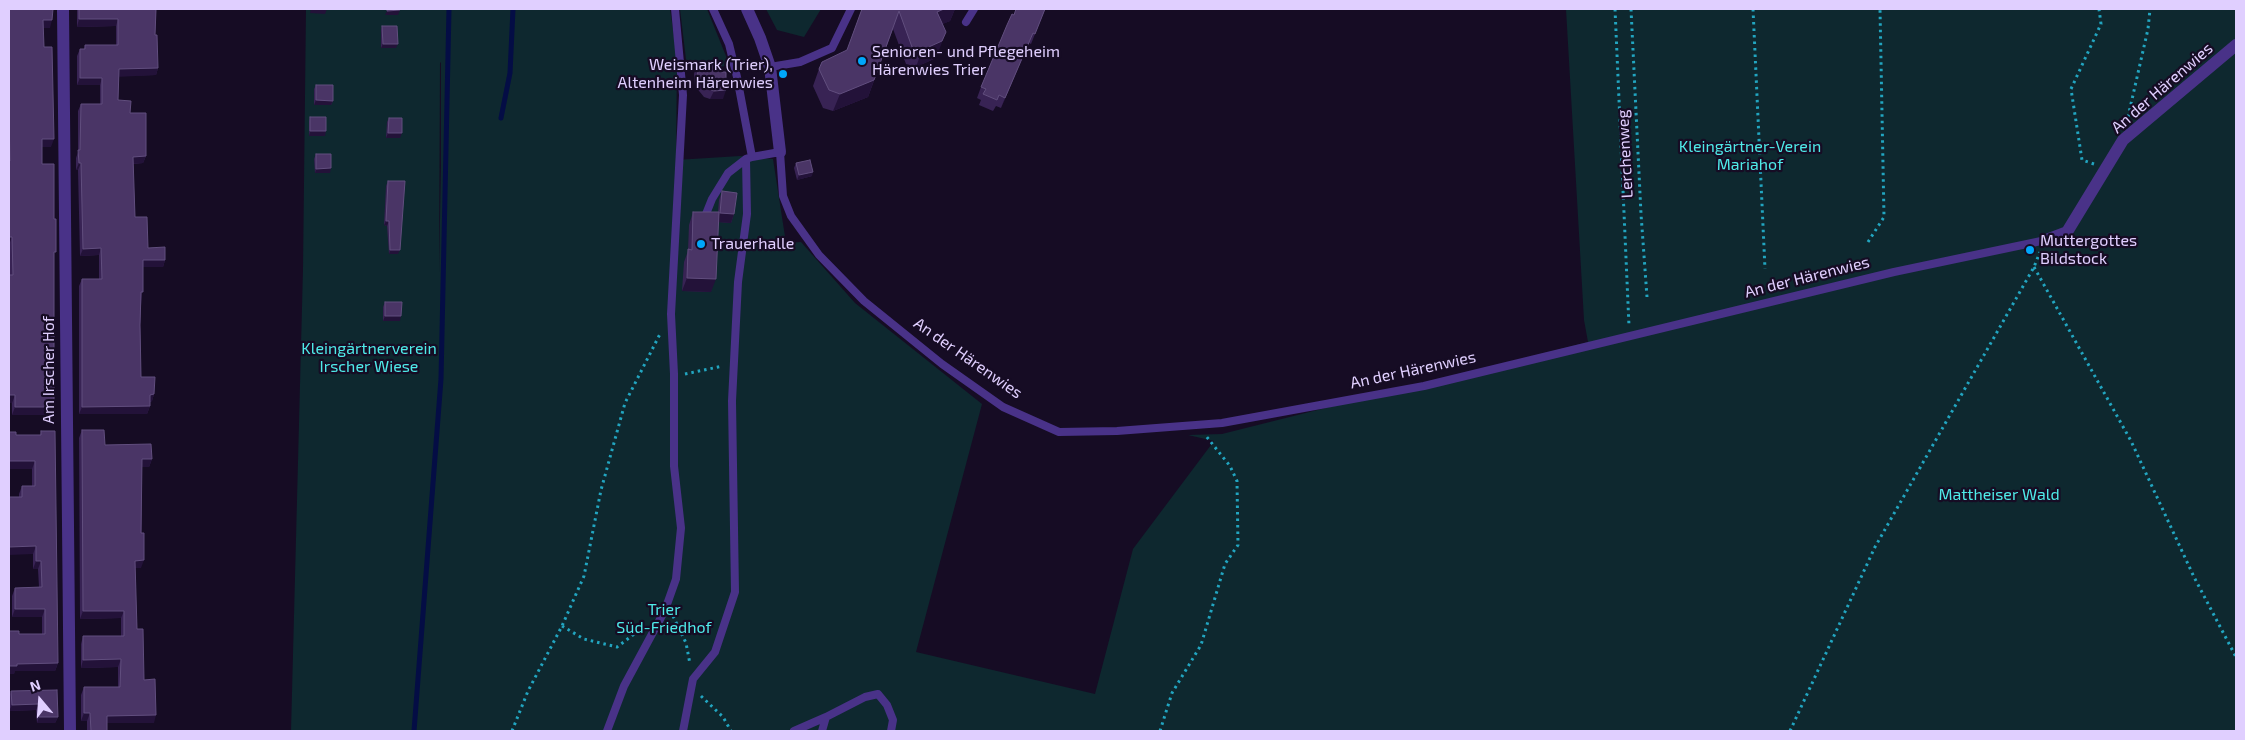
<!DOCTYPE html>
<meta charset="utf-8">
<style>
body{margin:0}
#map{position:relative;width:2245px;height:740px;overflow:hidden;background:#160c24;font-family:"Exo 2",sans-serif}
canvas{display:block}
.frame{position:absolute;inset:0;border:10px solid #e0cfff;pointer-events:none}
.north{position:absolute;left:15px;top:675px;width:50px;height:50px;-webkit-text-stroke:4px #160c24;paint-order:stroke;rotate:342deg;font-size:14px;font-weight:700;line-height:20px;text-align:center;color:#e0cfff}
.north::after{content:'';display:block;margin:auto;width:18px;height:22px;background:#e0cfff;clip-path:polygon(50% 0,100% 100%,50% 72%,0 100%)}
</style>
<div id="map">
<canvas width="2245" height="740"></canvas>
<div class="frame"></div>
<div class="north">N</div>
</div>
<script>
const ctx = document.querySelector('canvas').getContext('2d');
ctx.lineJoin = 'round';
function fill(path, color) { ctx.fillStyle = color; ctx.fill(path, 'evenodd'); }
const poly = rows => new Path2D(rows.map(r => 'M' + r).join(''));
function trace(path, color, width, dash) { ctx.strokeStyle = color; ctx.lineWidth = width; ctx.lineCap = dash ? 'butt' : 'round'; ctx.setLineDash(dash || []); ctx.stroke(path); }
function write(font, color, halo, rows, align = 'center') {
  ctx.font = font + ' "Exo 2",sans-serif'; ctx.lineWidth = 4.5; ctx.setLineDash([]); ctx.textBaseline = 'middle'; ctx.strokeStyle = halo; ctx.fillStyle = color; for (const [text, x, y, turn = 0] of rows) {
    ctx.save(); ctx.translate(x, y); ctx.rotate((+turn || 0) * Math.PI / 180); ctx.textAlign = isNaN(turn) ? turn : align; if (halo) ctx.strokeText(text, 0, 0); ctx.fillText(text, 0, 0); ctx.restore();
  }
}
fill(poly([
 [306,9,670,9,677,57,676,160,740,156,773,159,786,243,801,242,855,303,982,404,916,652,1095,694,1133,549,1214,441,1188,435,1222,434,1588,342,1584,320,1566,9,2236,9,2236,731,291,731,303,269],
 [441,62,441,165,439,274,440,63],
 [680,9,707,9,730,66,687,68],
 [766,9,821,9,804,37,777,30]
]), '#0e282f');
trace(poly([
 [501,118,510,73,513,9],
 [414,731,441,379,449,9]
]), '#040d45', 5);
trace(poly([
 [1615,9,1629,326],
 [1631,9,1641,214,1647,297],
 [1753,9,1765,269],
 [2128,117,2148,29,2150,9],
 [2094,164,2082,160,2071,89,2101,24,2099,9],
 [1868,242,1884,217,1880,9],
 [2034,267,2131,441,2194,577,2236,657],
 [685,374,723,366],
 [673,616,686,643,690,664],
 [562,626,584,639,617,647,641,629],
 [701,696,723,717,731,731],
 [512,731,528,691,562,626,584,576,601,490,625,403,660,334],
 [1160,731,1172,693,1201,645,1225,564,1238,545,1237,481,1230,466,1206,436],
 [1790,731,1875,547,2034,267,2040,252]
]), '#22a5c0', 3, [2.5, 4]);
trace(poly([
 [713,9,729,44,737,77,752,157,780,152,783,196,791,216,819,255,864,301,942,364,1003,407,1059,432,1117,431,1222,423,1424,386,1894,272,2046,240],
 [966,22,974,9],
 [770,67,800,62,832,48,851,9],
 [704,219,712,199,728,173,746,159],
 [607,731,624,686,665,610,676,579,681,528,674,466,674,374,671,314,683,95,675,9],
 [683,731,693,679,715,652,735,592,732,401,738,282,747,214,746,159,752,157],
 [794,731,826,717,865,697,878,694,887,705,893,720,891,731],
 [822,731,826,717]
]), '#493288', 8);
trace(poly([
 [63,9,70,731],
 [747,9,760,38,770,67,780,152],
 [2046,240,2067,232,2123,140,2236,45]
]), '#493288', 12);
fill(poly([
 [9,9,50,28,43,28,44,47,51,147,42,147,42,164,54,258,54,407,51,415,12,415,9,245],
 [77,9,156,9,155,35,158,68,156,75,119,76,118,100,130,113,146,156,143,163,133,164,135,217,148,248,165,260,163,267,143,267,140,325,141,377,154,394,152,401,150,402,150,406,147,414,79,414,79,286,82,279,99,279,99,255,80,256,78,170,76,170,76,158,78,152,78,111,81,104,100,104,100,85,77,85,77,56,80,49,84,49,85,45,116,45,116,26,77,27],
 [862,9,955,9,950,21,942,24,936,58,916,67,906,64,893,29,868,97,833,111,823,108,813,86,819,69,847,50],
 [1045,9,1031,44,1029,43,1001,108,996,106,993,111,979,105,981,100,977,98,981,87,1014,15],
 [382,26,396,48,381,48,381,30],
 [697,65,723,99,710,99,704,97,695,86,694,74],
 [316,85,333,101,331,105,314,105,314,89],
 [310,117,325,136,309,136,309,121],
 [389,118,400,138,386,138,387,122],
 [316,154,330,173,315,173,314,159],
 [796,163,812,176,797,180,794,168],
 [388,181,398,254,389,254,387,226,384,225,386,186],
 [722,191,734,214,731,223,718,222,711,292,682,291,684,262,688,251,689,225,693,212,718,212,719,200],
 [385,302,400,321,383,321,383,307],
 [82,430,105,445,152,459,149,467,142,467,141,568,135,568,137,629,144,680,154,723,107,723,107,731,87,731,87,721,81,721,81,695,84,687,118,687,118,667,81,668,81,644,83,636,121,636,121,618,80,619,79,438],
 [41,431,58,663,55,671,15,671,14,674,19,634,42,634,42,617,12,617,12,596,15,588,39,587,38,569,33,569,33,554,19,497,19,494,22,486,32,486,32,469,16,435,40,435],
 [57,690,58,717,55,723,37,723,36,710,9,711,9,697,11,691]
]), '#382354');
fill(poly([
 [311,9,327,9,325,14,310,13],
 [944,9,955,9,950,21,931,29,937,12],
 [400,10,398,15,385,15,387,11],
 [79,19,118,19,116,26,77,27],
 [43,20,52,20,50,28,40,28],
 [946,32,936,58,916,67,922,50],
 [1033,33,1029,43,1001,108,1005,98],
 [383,44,398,44,396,48,381,48],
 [158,68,156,75,116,77,119,69],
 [80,78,102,78,100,85,77,85],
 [874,80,868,97,833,111,840,94],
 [726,90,723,99,710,99,714,91],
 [316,100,333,101,331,105,314,105],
 [310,131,326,131,325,136,309,136],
 [388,133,402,133,400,138,386,138],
 [42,139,54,139,51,147,39,147],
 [146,156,143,163,130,164,133,157],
 [79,163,81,163,78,170,76,170],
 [331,168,330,173,315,173,316,169],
 [813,172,812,176,797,180,799,175],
 [720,213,734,214,731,223,716,222],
 [386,221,389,221,387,226,384,225],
 [9,237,12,237,9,245],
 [101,248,99,255,80,256,83,249],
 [390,250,400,250,398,254,389,254],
 [143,260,165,260,163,267,141,267],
 [687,278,716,279,711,292,682,291],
 [385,316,401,316,400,321,383,321],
 [154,394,152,401,147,402,150,395],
 [9,395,15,395,12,403,9,403],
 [150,406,147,414,79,414,82,407],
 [15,407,54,407,51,415,12,415],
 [142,459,152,459,149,467,139,467],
 [9,461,35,461,32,469,9,469],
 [36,546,33,554,9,555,9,547],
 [144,560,141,568,132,568,135,561],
 [36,561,41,561,38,569,33,569],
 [15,609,45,609,42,617,12,617],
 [83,611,124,611,121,618,80,619],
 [121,659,118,667,81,668,83,660],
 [58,663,55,671,15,671,14,674,9,674,9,666,17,664],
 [39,704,36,710,9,711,12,705],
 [84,713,90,713,87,721,81,721],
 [156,715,154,723,104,723,107,716],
 [39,717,58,717,55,723,37,723]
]), '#231239');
const building = poly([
 [9,9,53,9,52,20,43,20,44,47,52,47,54,139,42,139,42,164,54,164,54,219,56,219,56,252,54,252,54,407,15,407,15,395,9,395,9,275,13,275,12,237,9,237,9,161,10,161,9,115,9,9],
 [79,9,156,9,155,35,157,35,158,68,119,69,118,100,131,101,130,113,146,113,146,156,133,157,135,217,147,217,148,248,165,247,165,260,143,260,143,292,141,292,140,325,141,377,155,377,154,394,150,395,150,406,82,407,82,279,102,279,101,248,83,249,81,163,79,163,78,150,80,150,81,104,102,104,102,78,80,78,80,49,85,49,85,45,118,45,118,19,79,19,79,9],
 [387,9,400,9,400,10,387,11,387,9],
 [862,9,944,9,937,12,946,32,942,41,922,50,912,47,899,11,874,80,840,94,829,90,819,69,822,62,847,50,862,9],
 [1016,9,1045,9,1035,34,1033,33,1005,98,999,95,997,100,983,94,986,89,981,87,1007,25,1012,14,1014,15,1016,9],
 [382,26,397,26,398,44,383,44,382,26],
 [721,63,721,72,726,72,726,90,714,91,707,88,698,77,697,65,721,63],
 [316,85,333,85,333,101,316,100,316,85],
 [310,117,326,117,326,131,310,131,310,117],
 [389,118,402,118,402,133,388,133,389,118],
 [316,154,331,154,331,168,316,169,316,154],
 [810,160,813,172,799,175,796,163,810,160],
 [388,181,405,181,400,250,390,250,389,221,386,221,388,181],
 [722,191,737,193,734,214,720,213,722,191],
 [693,212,719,212,716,279,687,278,688,249,692,250,693,212],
 [385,302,402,302,401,316,385,316,385,302],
 [82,430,104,430,105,445,151,444,152,459,142,459,141,533,144,533,144,560,135,561,137,629,143,629,144,680,155,679,156,715,107,716,107,731,91,731,90,713,84,713,84,687,120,687,121,659,83,660,83,636,124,636,124,611,83,611,82,430],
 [41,431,55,431,58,663,17,664,17,666,9,666,9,631,19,631,19,634,45,634,45,609,15,609,15,588,42,587,41,561,36,561,36,546,9,547,9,497,22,497,22,486,35,486,35,461,9,461,9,432,16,432,16,435,41,435,41,431],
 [57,690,58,717,39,717,39,704,12,705,11,691,57,690]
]);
fill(building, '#4a3566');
trace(building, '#614e7e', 1);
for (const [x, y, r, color] of [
 [862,61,5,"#00a7fa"],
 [783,74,5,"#00a7fa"],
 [701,244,5,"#00a7fa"],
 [2030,250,5,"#00a7fa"]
]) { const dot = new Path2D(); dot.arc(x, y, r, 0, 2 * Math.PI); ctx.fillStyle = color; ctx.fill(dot); trace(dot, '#160c24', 2); }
write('16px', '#e0cfff', '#160c24', [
 ["Senioren- und Pflegeheim",872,52],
 ["Härenwies Trier",872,70],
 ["Weismark (Trier),",773,65,"right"],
 ["Altenheim Härenwies",773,83,"right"],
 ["Muttergottes",2040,241],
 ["Bildstock",2040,259],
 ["Trauerhalle",711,244]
], 'left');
write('16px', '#e0cfff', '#160c24', [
 ["An der Härenwies",2162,88,-41],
 ["Lerchenweg",1625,154,-93],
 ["An der Härenwies",1807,277,-14],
 ["An der Härenwies",968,358,35],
 ["Am Irscher Hof",49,370,-90],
 ["An der Härenwies",1413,370,-12]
]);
write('16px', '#4febe9', '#160c24', [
 ["Kleingärtner-Verein",1750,147],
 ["Mariahof",1750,165],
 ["Kleingärtnerverein",369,349],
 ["Irscher Wiese",369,367],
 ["Mattheiser Wald",1999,495],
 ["Trier",664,610],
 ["Süd-Friedhof",664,628]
]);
</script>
